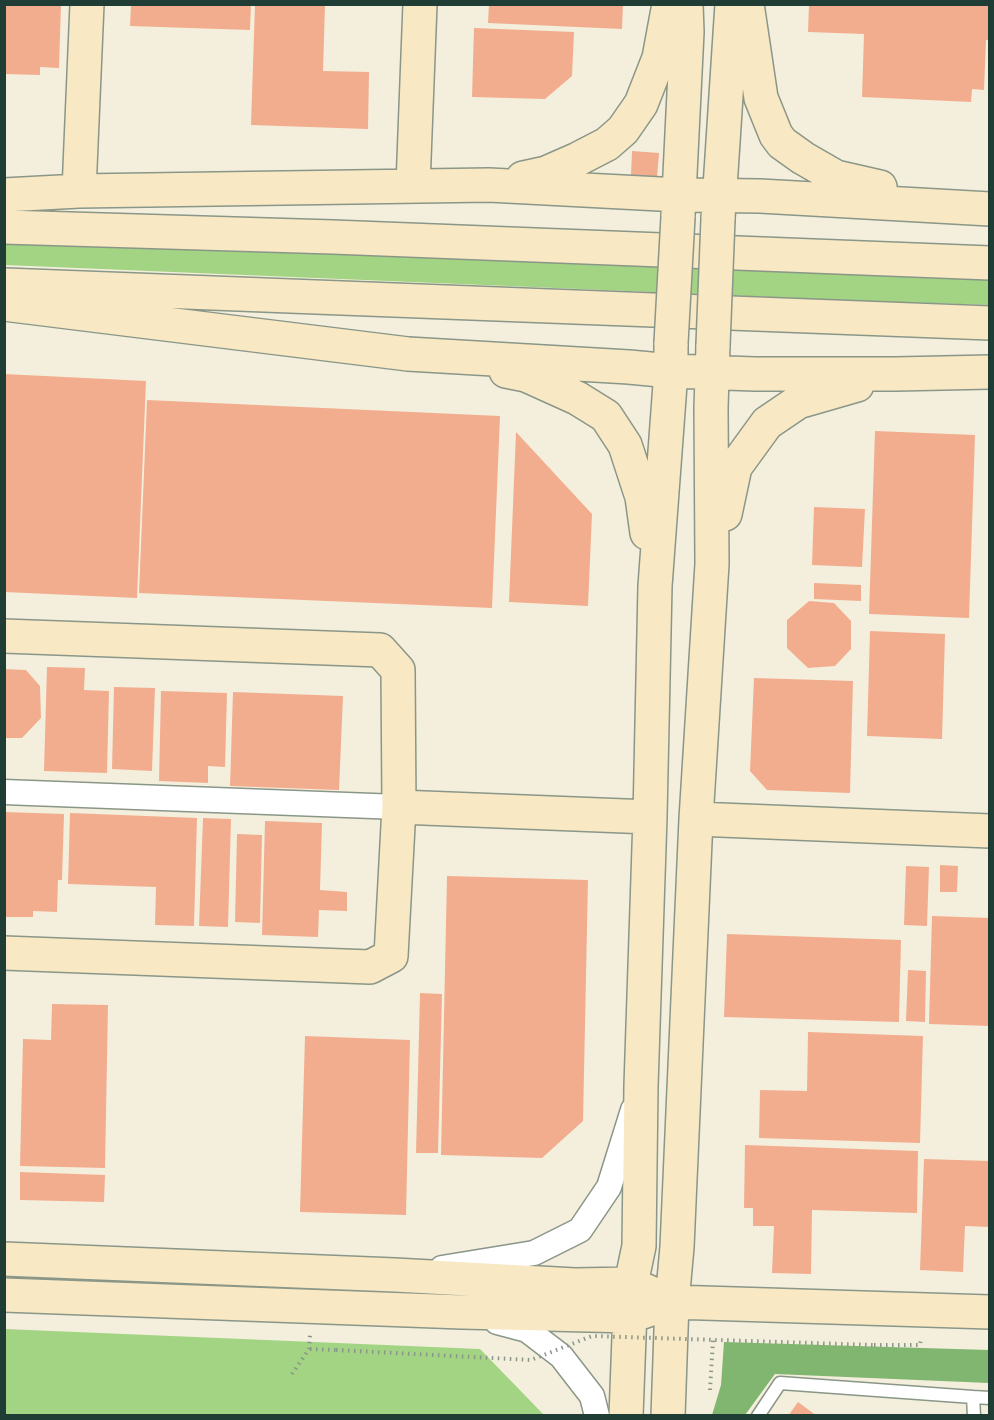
<!DOCTYPE html>
<style>
body{margin:0}
#map{position:relative;width:994px;height:1420px;overflow:hidden;background:#f4efdc;font-family:Dekko,sans-serif}
canvas{display:block}
.frame{position:absolute;inset:0;border:6px solid #1f3d34;pointer-events:none}
</style>
<div id="map">
<canvas width="994" height="1420"></canvas>
<div class="frame"></div>
</div>
<script>
const ctx = document.querySelector('canvas').getContext('2d');
ctx.lineJoin = 'round';
function fill(path, color) { ctx.fillStyle = color; ctx.fill(path, 'evenodd'); }
const poly = rows => new Path2D(rows.map(r => 'M' + r).join(''));
function trace(path, color, width, dash) { ctx.strokeStyle = color; ctx.lineWidth = width; ctx.lineCap = dash ? 'butt' : 'round'; ctx.setLineDash(dash || []); ctx.stroke(path); }
fill(poly([
 [5,241,989,278,990,305,867,301,5,265],
 [5,1329,480,1349,544,1415,5,1415]
]), '#a2d483');
fill(poly([
 [724,1342,989,1350,989,1383,775,1374,745,1415,712,1415,721,1385]
]), '#81b671');
fill(poly([
 [4,4,61,4,59,68,40,67,40,75,4,74],
 [131,4,251,4,250,30,130,26],
 [255,4,325,4,323,71,369,72,368,129,251,125],
 [489,4,623,4,622,29,488,23],
 [809,4,990,4,990,40,986,40,984,90,972,89,971,102,862,97,864,34,808,32],
 [474,28,574,32,572,76,545,99,472,97],
 [632,151,659,153,657,178,631,176],
 [4,374,146,381,137,598,4,592],
 [147,400,500,416,492,608,139,593],
 [875,431,975,435,969,618,869,614],
 [516,432,592,514,588,606,509,602],
 [814,507,865,509,862,567,812,565],
 [814,583,861,585,861,601,814,599],
 [809,601,834,603,851,621,851,649,835,666,808,668,787,648,787,620],
 [870,631,945,634,942,739,867,736],
 [47,667,85,668,84,690,109,691,107,773,44,771],
 [4,669,26,670,40,686,41,718,22,738,4,738],
 [754,678,853,681,850,793,767,790,750,771],
 [114,687,155,688,152,771,112,769],
 [161,691,227,693,225,767,208,766,208,783,159,781],
 [233,692,343,696,339,790,230,786],
 [4,812,64,814,62,880,58,880,57,912,33,911,33,917,4,917,6,878,4,878],
 [70,813,197,818,194,926,155,925,156,887,68,884],
 [203,818,231,819,228,927,199,926],
 [265,821,322,823,320,890,347,892,347,911,319,910,318,937,262,935],
 [237,834,262,835,260,923,235,922],
 [940,865,958,866,957,892,940,892],
 [906,866,929,867,927,926,904,925],
 [447,876,588,880,583,1121,542,1158,441,1155],
 [932,916,990,918,990,1026,929,1024],
 [727,934,901,940,899,1022,724,1017],
 [908,970,926,971,925,1022,906,1021],
 [420,993,442,994,438,1153,416,1153],
 [52,1004,108,1005,105,1168,20,1166,23,1039,51,1040],
 [808,1032,923,1036,920,1143,759,1138,760,1090,807,1091],
 [305,1036,410,1040,406,1215,300,1212],
 [745,1145,918,1151,917,1213,812,1210,811,1274,772,1273,774,1226,753,1226,753,1208,744,1208],
 [924,1159,990,1161,990,1227,965,1226,963,1272,920,1270],
 [20,1172,105,1175,104,1202,20,1200],
 [798,1402,817,1416,788,1416]
]), '#f2ad8f');
const lane = poly([
 [973,1397,990,1398],
 [758,1416,780,1383,973,1397,974,1416]
]);
const street = poly([
 [4,792,399,807],
 [442,1268,534,1253,580,1230,609,1187,633,1110],
 [497,1322,527,1330,561,1356,592,1396,597,1416]
]);
const secondary = poly([
 [747,4,761,98,776,135,782,143,803,158,836,177,880,187],
 [523,178,546,173,578,159,607,144,623,130,641,104,659,58,669,4],
 [413,185,420,4],
 [79,191,87,4],
 [4,195,79,191,489,185,679,195,760,196,990,209],
 [678,215,687,32,686,4],
 [718,218,732,4],
 [4,227,333,237,990,263],
 [5,285,990,323],
 [4,304,408,354,629,367,671,371,755,374,896,374,990,372],
 [506,371,526,375,577,398,606,416,625,445,642,497,647,533],
 [725,514,735,467,767,423,798,402,857,385],
 [4,636,380,650,398,670,399,807,650,817],
 [696,819,990,831],
 [4,953,370,967,391,956,399,807],
 [4,1259,395,1275,575,1285,631,1284,651,1293],
 [4,1295,462,1312,631,1316,672,1302,990,1312],
 [626,1416,631,1284,639,1246,641,1086,650,817,655,586,671,371,671,343],
 [668,1416,672,1302,677,1247,696,819,712,564,711,408,713,345]
]);
trace(lane, '#8a9688', 15);
trace(street, '#8a9688', 27);
trace(secondary, '#8a9688', 36);
trace(poly([
 [874,1345,920,1345,921,1339],
 [310,1349,336,1350],
 [292,1374,309,1349,310,1335],
 [710,1390,713,1340]
]), '#8a9688', 4, [1.5, 4.5]);
trace(lane, '#fff', 12);
trace(street, '#fff', 24);
trace(secondary, '#f8e8c3', 33);
const secondaryBridge = poly([
 [671,343,678,217],
 [713,345,718,219]
]);
trace(secondaryBridge, '#8a9688', 36, []);
trace(poly([
 [336,1350,531,1360,592,1336,874,1345]
]), '#8a9688', 4, [1.5, 4.5]);
trace(secondaryBridge, '#f8e8c3', 33);
</script>
